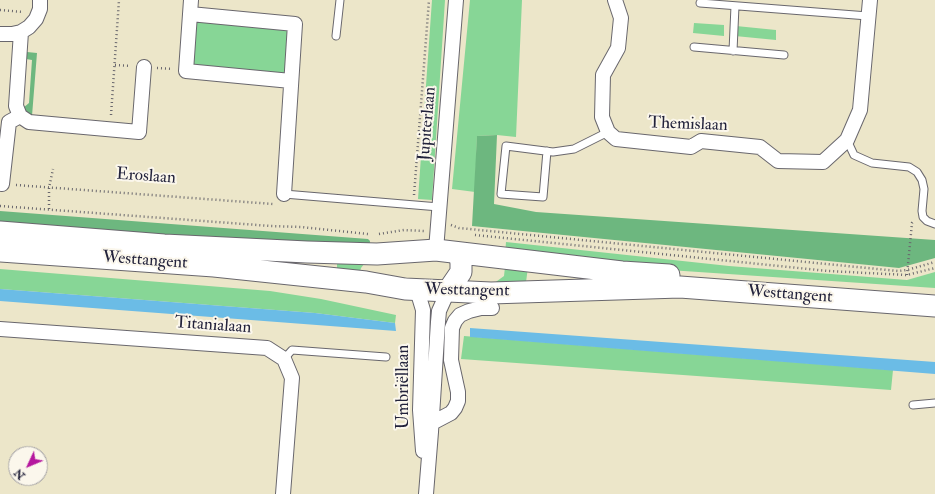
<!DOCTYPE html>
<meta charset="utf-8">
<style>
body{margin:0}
#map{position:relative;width:935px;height:494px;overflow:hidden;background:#ece6c9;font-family:"IM FELL Double Pica",serif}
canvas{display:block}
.north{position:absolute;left:8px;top:446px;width:40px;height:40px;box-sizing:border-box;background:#fbf7ec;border:1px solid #a4a2a5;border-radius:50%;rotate:226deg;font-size:11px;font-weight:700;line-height:16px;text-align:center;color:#22223b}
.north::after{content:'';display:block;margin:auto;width:14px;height:18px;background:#b5179e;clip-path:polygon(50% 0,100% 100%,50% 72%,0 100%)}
</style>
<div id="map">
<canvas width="935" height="494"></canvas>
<div class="north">N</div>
</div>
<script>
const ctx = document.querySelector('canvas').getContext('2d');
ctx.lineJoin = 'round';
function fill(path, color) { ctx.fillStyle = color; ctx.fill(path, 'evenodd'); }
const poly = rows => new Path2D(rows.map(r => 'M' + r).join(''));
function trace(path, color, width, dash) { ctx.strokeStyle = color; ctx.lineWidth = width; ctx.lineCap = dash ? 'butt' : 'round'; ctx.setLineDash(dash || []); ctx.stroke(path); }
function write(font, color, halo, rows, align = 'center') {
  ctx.font = font + ' "IM FELL Double Pica",serif'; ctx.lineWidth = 4; ctx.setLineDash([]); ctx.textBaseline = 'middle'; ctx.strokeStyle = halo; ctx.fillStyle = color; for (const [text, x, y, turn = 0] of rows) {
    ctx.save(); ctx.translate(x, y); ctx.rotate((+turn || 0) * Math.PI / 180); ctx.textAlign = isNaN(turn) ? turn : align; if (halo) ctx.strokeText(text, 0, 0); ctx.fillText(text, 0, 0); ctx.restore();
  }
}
fill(poly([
 [432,0,445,0,432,200,418,199],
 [470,0,522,0,516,137,497,135,477,136,475,192,452,189],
 [190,14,295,24,291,81,186,71],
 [694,23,724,25,724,36,693,33],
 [736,26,776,30,776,40,735,36],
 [506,242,729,266,907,280,935,272,935,288,610,266,505,255],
 [368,259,361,268,359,276,337,275,337,260],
 [505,267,528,267,525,290,493,284,504,276],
 [0,269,270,291,321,299,396,315,395,323,315,313,0,289],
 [464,336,893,370,891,390,461,359]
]), '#87d696');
fill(poly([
 [27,52,37,53,32,116,28,115,23,108,29,103,32,60,26,59],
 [497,135,494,204,536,212,935,240,935,258,899,268,472,226,477,136],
 [0,211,368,239,370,241,369,250,0,229]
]), '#6db77f');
fill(poly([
 [0,289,315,313,395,323,396,331,0,301],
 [470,328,935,362,935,374,470,337]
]), '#6bbce6');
const lane = poly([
 [700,3,868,16],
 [336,36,340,0],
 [694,47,784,55],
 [733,51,735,6],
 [847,140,854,155,872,163,909,167,917,172,922,180,924,189,922,211,923,217,927,221,935,224],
 [547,151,543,197,501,194,506,146,553,152,574,149,608,132],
 [284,194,439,207],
 [284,359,292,350,386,357],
 [913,405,935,403]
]);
const street = poly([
 [191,0,186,71,291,81],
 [615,0,621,18,618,48,603,75,602,117,608,132,616,139,691,147,701,141,760,147,778,161,823,162,847,140,860,110,870,0],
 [190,14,295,24,284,194],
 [21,32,16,106,20,116,29,122,139,132,144,67],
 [0,34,12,34,21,32,29,27,36,19,40,9,40,0],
 [2,184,9,122,20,116],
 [436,250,456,0],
 [417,290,423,310,420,410,423,451],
 [0,329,267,348,284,359,292,378,283,494],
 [432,423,451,413,455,408,458,401,458,392,451,360,452,328,455,321,460,315,469,311,481,308,492,308],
 [426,494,431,432,438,322,439,311,448,291]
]);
const secondary = poly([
 [0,232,164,245,307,252,377,254,436,250,622,272,669,275],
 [0,251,214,266,366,282,405,289,491,293,680,287,935,306],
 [448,291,461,272,461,261,457,253]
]);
trace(lane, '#69676d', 9);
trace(street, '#69676d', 16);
trace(secondary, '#69676d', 23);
trace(poly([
 [0,10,23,12],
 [115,65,130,66],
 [157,68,172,69],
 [111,115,119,0],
 [16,185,273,204],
 [414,195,429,0],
 [0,206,271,226,301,227,368,234],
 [49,209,49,188,53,169],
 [451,225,459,228,898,271,907,270,935,262],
 [379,234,404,230,424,231],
 [475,235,828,271,907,275,935,268],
 [907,275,912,223,914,221]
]), '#69676d', 2.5, [1, 3]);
trace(lane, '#fff', 7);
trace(street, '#fff', 14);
trace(secondary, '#fff', 21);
write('17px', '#22223b', '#fbf7ec', [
 ["Jupiterlaan",428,124,-85],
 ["Themislaan",688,125,2],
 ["Eroslaan",146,177,4],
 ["Westtangent",145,261,4],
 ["Westtangent",467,291,1],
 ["Westtangent",790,295,4],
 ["Titanialaan",213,326,4],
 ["Umbriëllaan",404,387,-90]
]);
</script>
